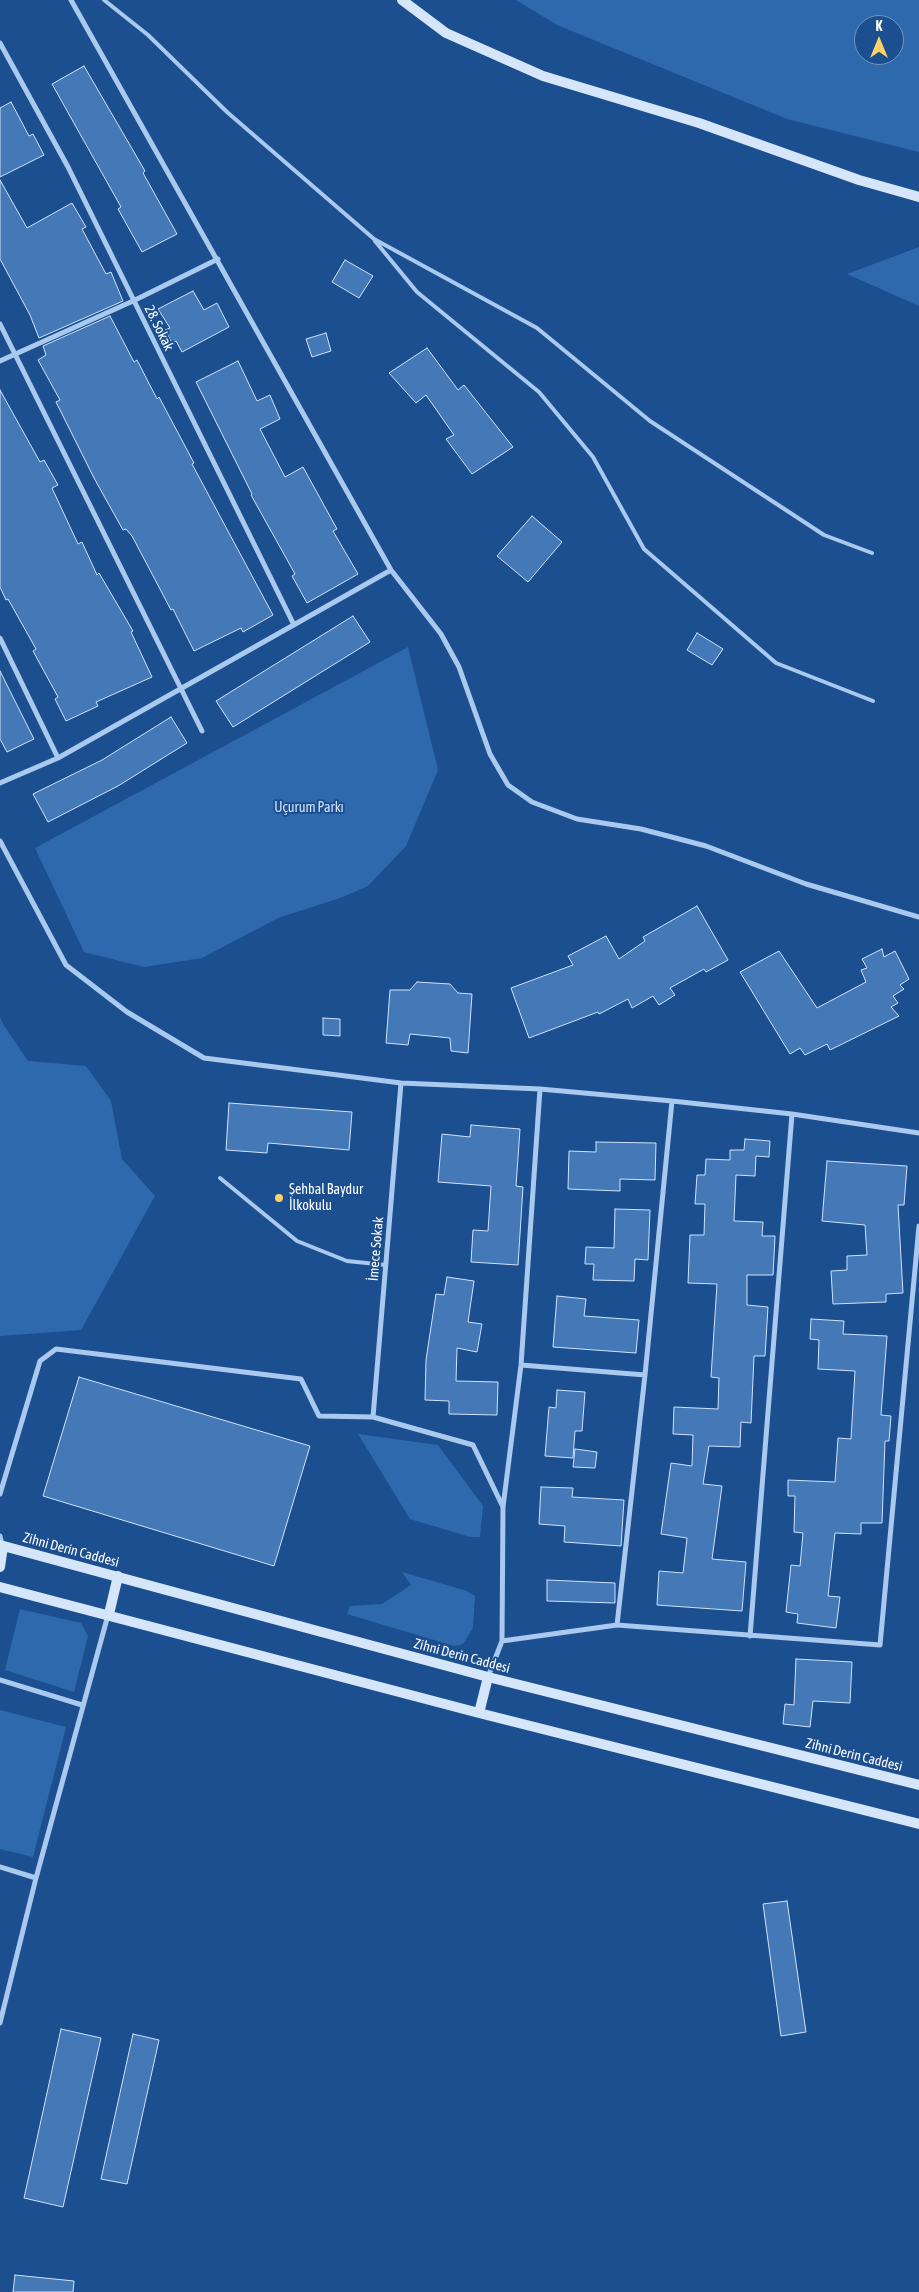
<!DOCTYPE html>
<meta charset="utf-8">
<style>
body{margin:0}
#map{position:relative;width:919px;height:2292px;overflow:hidden;background:#1b4f8f;font-family:"Asap Condensed",sans-serif}
canvas{display:block}
.north{position:absolute;left:854px;top:15px;width:50px;height:50px;box-sizing:border-box;background:#1b4f8f;border:1px solid #7695bc;border-radius:50%;rotate:0deg;font-size:14px;font-weight:700;line-height:20px;text-align:center;color:#fff}
.north::after{content:'';display:block;margin:auto;width:18px;height:22px;background:#ffd166;clip-path:polygon(50% 0,100% 100%,50% 72%,0 100%)}
</style>
<div id="map">
<canvas width="919" height="2292"></canvas>
<div class="north">K</div>
</div>
<script>
const ctx = document.querySelector('canvas').getContext('2d');
ctx.lineJoin = 'round';
function fill(path, color) { ctx.fillStyle = color; ctx.fill(path, 'evenodd'); }
const poly = rows => new Path2D(rows.map(r => 'M' + r).join(''));
function trace(path, color, width, dash) { ctx.strokeStyle = color; ctx.lineWidth = width; ctx.lineCap = dash ? 'butt' : 'round'; ctx.setLineDash(dash || []); ctx.stroke(path); }
function write(font, color, halo, rows, align = 'center') {
  ctx.font = font + ' "Asap Condensed",sans-serif'; ctx.lineWidth = 4; ctx.setLineDash([]); ctx.textBaseline = 'middle'; ctx.strokeStyle = halo; ctx.fillStyle = color; for (const [text, x, y, turn = 0] of rows) {
    ctx.save(); ctx.translate(x, y); ctx.rotate((+turn || 0) * Math.PI / 180); ctx.textAlign = isNaN(turn) ? turn : align; if (halo) ctx.strokeText(text, 0, 0); ctx.fillText(text, 0, 0); ctx.restore();
  }
}
fill(poly([
 [516,0,919,0,919,152,787,119,557,25],
 [864,25,894,25,894,55,864,55],
 [919,247,919,306,847,274],
 [408,647,438,770,406,846,368,886,343,897,278,918,202,958,144,967,84,952,35,848],
 [0,1017,3,1024,28,1061,86,1066,111,1101,122,1159,155,1196,81,1330,0,1336],
 [358,1434,438,1445,483,1506,480,1537,470,1537,410,1519],
 [402,1572,467,1591,475,1596,473,1628,463,1644,454,1646,347,1614,350,1606,382,1604,411,1585],
 [20,1609,81,1623,88,1636,74,1692,5,1670],
 [0,1710,66,1727,33,1857,0,1849]
]), '#2e69ad');
const building = poly([
 [84,66,145,171,143,173,177,234,142,252,118,209,121,207,52,84,84,66],
 [11,102,29,136,33,134,44,155,0,177,0,108,11,102],
 [0,180,27,228,72,203,86,227,82,229,106,274,111,272,123,301,39,338,30,315,0,259,0,180],
 [345,260,373,276,359,298,332,282,345,260],
 [193,291,204,310,217,303,229,327,182,352,176,341,172,343,165,330,170,328,158,309,193,291],
 [110,316,134,362,137,360,157,399,159,397,194,463,192,464,273,615,243,632,241,628,194,651,173,609,171,610,132,536,126,529,123,530,94,478,56,402,60,400,38,360,46,355,43,346,110,316],
 [326,333,331,351,312,357,306,339,326,333],
 [427,348,458,390,464,385,513,447,472,474,446,439,454,435,426,395,416,403,389,373,427,348],
 [238,361,257,401,270,395,280,419,260,429,285,477,303,467,337,529,333,531,358,574,307,603,292,576,295,574,251,495,252,494,196,382,238,361],
 [0,390,40,462,44,460,58,485,52,488,78,544,82,542,97,575,99,573,133,631,131,632,152,677,96,702,98,706,66,721,55,699,58,697,33,651,36,649,8,599,6,600,0,587,0,390],
 [532,516,562,542,528,582,497,556,532,516],
 [353,616,370,642,233,727,216,701,353,616],
 [697,633,723,649,712,665,687,650,697,633],
 [0,671,34,739,7,752,0,739,0,671],
 [171,717,187,743,118,786,48,822,33,794,102,760,171,717],
 [697,906,728,960,706,972,704,969,670,988,675,995,659,1005,653,996,632,1008,628,999,599,1014,598,1012,529,1038,511,988,573,965,568,956,606,936,619,959,645,941,643,937,697,906],
 [882,949,884,957,895,951,909,979,900,985,904,989,893,996,898,1003,891,1007,899,1016,830,1050,827,1044,805,1055,800,1048,790,1054,740,972,779,951,817,1008,866,982,861,970,867,968,862,959,882,949],
 [417,982,450,984,458,993,472,994,468,1053,451,1051,450,1038,410,1034,408,1045,386,1043,390,990,410,990,417,982],
 [323,1018,340,1019,340,1036,323,1035,323,1018],
 [229,1103,352,1112,349,1150,268,1143,267,1153,226,1150,229,1103],
 [471,1125,520,1129,516,1186,523,1187,518,1265,471,1262,473,1230,488,1231,491,1186,438,1182,442,1134,470,1137,471,1125],
 [745,1139,770,1141,769,1157,756,1156,755,1176,736,1175,734,1221,763,1222,762,1236,775,1236,773,1275,747,1275,747,1305,768,1307,765,1356,754,1356,751,1423,741,1422,740,1447,709,1446,703,1484,722,1486,712,1559,746,1562,742,1611,657,1605,659,1571,683,1573,687,1538,661,1534,671,1463,692,1466,693,1435,673,1434,674,1407,718,1409,719,1378,711,1377,717,1284,688,1283,690,1235,704,1235,705,1204,695,1204,697,1175,705,1175,706,1159,730,1160,730,1150,744,1150,745,1139],
 [596,1142,656,1143,655,1180,620,1179,620,1191,568,1189,569,1151,596,1152,596,1142],
 [827,1161,907,1166,904,1205,898,1205,903,1293,886,1294,886,1302,833,1304,831,1271,847,1270,847,1256,867,1255,865,1225,822,1221,827,1161],
 [615,1209,650,1210,648,1260,635,1259,634,1281,593,1280,594,1264,585,1264,586,1247,614,1248,615,1209],
 [447,1277,474,1281,468,1322,482,1324,477,1352,457,1348,456,1381,498,1382,497,1415,449,1414,449,1401,425,1400,426,1360,436,1294,444,1295,447,1277],
 [557,1296,586,1299,584,1316,639,1320,636,1353,553,1347,557,1296],
 [811,1319,844,1321,843,1334,887,1336,881,1415,891,1416,889,1441,885,1441,882,1523,861,1523,861,1534,835,1533,828,1596,840,1597,836,1628,797,1623,798,1614,786,1612,791,1565,800,1566,803,1533,794,1532,795,1496,788,1496,788,1480,835,1482,838,1438,851,1439,855,1371,818,1369,819,1340,810,1339,811,1319],
 [79,1377,310,1446,274,1566,43,1496,79,1377],
 [557,1390,585,1392,582,1431,575,1431,573,1458,545,1456,549,1407,556,1408,557,1390],
 [575,1449,597,1452,595,1468,573,1467,575,1449],
 [541,1487,573,1488,572,1497,624,1500,621,1546,564,1542,565,1526,539,1524,541,1487],
 [547,1580,615,1583,615,1603,547,1601,547,1580],
 [796,1659,852,1662,850,1703,813,1701,810,1727,783,1724,785,1704,794,1705,796,1659],
 [787,1901,806,2032,781,2036,763,1904,787,1901],
 [61,2029,101,2038,63,2207,24,2198,61,2029],
 [133,2034,159,2040,127,2184,101,2179,133,2034],
 [15,2275,74,2281,73,2292,13,2292,15,2275]
]);
fill(building, '#4478b7');
trace(building, '#cfe3fa', 1);
trace(poly([
 [104,0,148,35,227,112,374,239,537,328,650,421,824,535,872,553],
 [375,241,417,292,539,392,593,457,644,549,776,663,873,701],
 [220,1178,297,1241,347,1261,386,1265]
]), '#a9c9ee', 4);
trace(poly([
 [71,0,391,570,441,634,459,667,490,754,508,785,532,802,577,819,641,829,706,846,806,884,919,917],
 [0,43,68,167,294,625],
 [0,324,202,731],
 [0,361,133,301,218,259],
 [0,638,58,758],
 [0,783,58,758,391,570],
 [0,841,66,965,127,1012,204,1058,401,1083,540,1089,672,1101,792,1114,919,1133],
 [521,1365,645,1375],
 [373,1417,401,1083],
 [0,1494,40,1361,56,1349,301,1379,319,1416,373,1417,473,1445,503,1507],
 [0,1536,2,1545],
 [617,1625,645,1375,672,1101],
 [750,1636,792,1114],
 [502,1641,617,1625,880,1645,919,1226],
 [488,1677,502,1641,503,1507,521,1365,540,1089],
 [0,1680,82,1705],
 [0,1867,36,1878],
 [0,2023,36,1878,108,1615]
]), '#a9c9ee', 5);
trace(poly([
 [402,0,446,33,543,76,699,123,859,180,919,197],
 [0,1545,488,1677,919,1785],
 [0,1567,3,1546],
 [0,1587,479,1713,919,1824],
 [109,1614,118,1576],
 [479,1713,488,1677]
]), '#d6e6fa', 10);
for (const [x, y, r, color] of [
 [279,1198,5,"#ffd166"]
]) { const dot = new Path2D(); dot.arc(x, y, r, 0, 2 * Math.PI); ctx.fillStyle = color; ctx.fill(dot); trace(dot, '#1b4f8f', 2); }
write('14px', '#fff', '#1b4f8f', [
 ["28. Sokak",159,328,64],
 ["İmece Sokak",376,1249,-85],
 ["Zihni Derin Caddesi",71,1550,15],
 ["Zihni Derin Caddesi",462,1656,15],
 ["Zihni Derin Caddesi",854,1755,14]
]);
write('14px', '#cfe3fa', '#1b4f8f', [
 ["Uçurum Parkı",309,808]
]);
write('14px', '#fff', '#1b4f8f', [
 ["Şehbal Baydur",289,1190],
 ["İlkokulu",289,1206]
], 'left');
</script>
